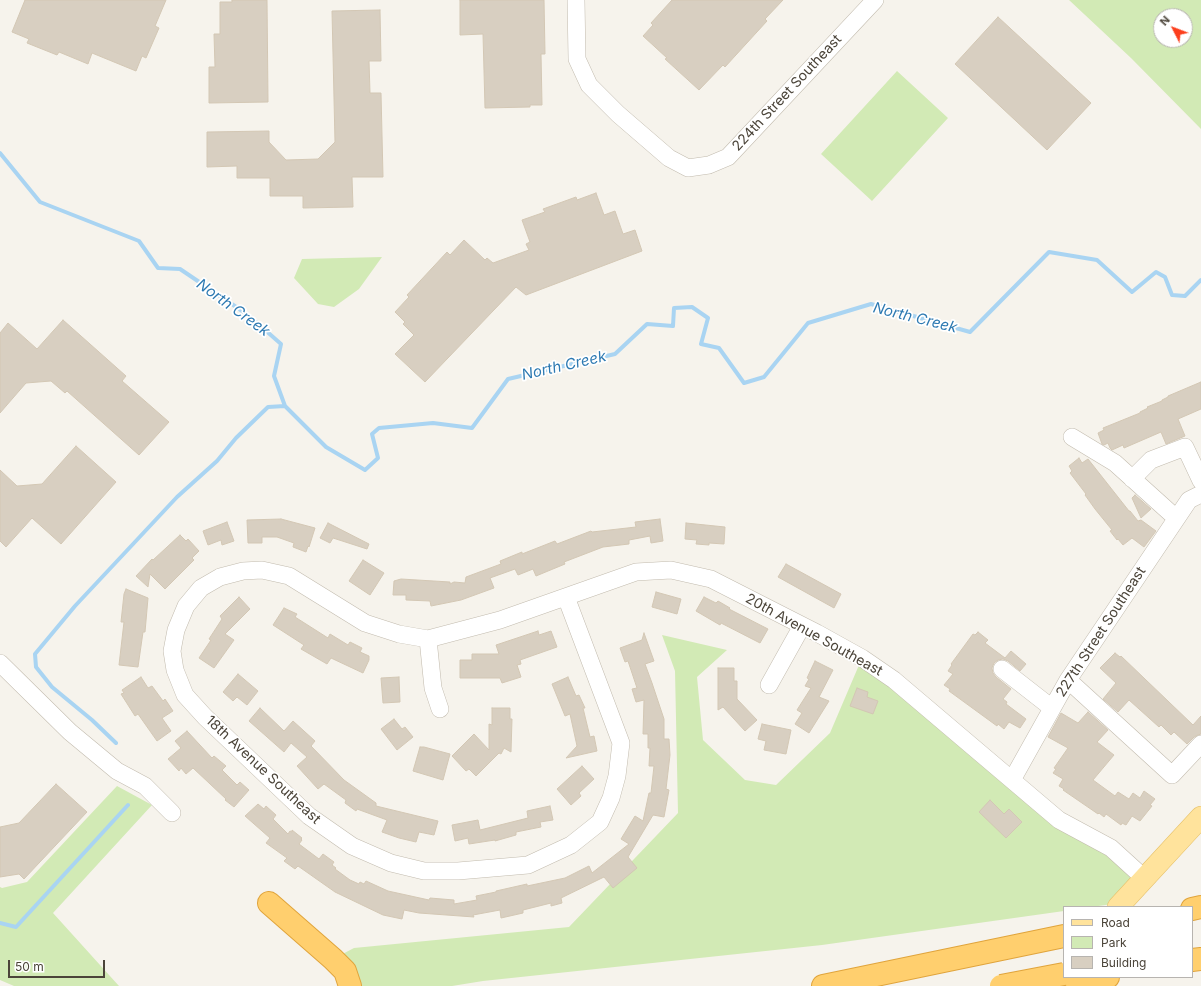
<!DOCTYPE html>
<style>
body{margin:0}
#map{position:relative;width:1201px;height:986px;overflow:hidden;background:#f6f3ec;font-family:Inter,sans-serif}
canvas{display:block}
.legend{position:absolute;left:1063px;top:906px;width:130px;height:72px;box-sizing:border-box;background:#fff;border:1px solid #b7b4b0;margin:0;padding:5px 7px;list-style:none;font-size:12px;color:#4b4439}
.legend li{display:flex;align-items:center;gap:8px;height:20px}
.legend b{width:20px;border:1px solid #b7b4b0}
.north{position:absolute;left:1153px;top:8px;width:40px;height:40px;box-sizing:border-box;background:#fff;border:1px solid #b7b4b0;border-radius:50%;rotate:312deg;font-size:11px;font-weight:700;line-height:16px;text-align:center;color:#4b4439}
.north::after{content:'';display:block;margin:auto;width:14px;height:18px;background:#fc3f1d;clip-path:polygon(50% 0,100% 100%,50% 72%,0 100%)}
.scale{position:absolute;left:8px;top:960px;width:97px;height:18px;box-sizing:border-box;border:2px solid #4b4439;border-top:0;padding-left:5px;font-size:12px;line-height:14px;white-space:nowrap;color:#4b4439;-webkit-text-stroke:3px #fff;paint-order:stroke}
</style>
<div id="map">
<canvas width="1201" height="986"></canvas>
<ul class="legend">
<li><b style="height:5px;background:#ffe39c"></b>Road</li>
<li><b style="height:11px;background:#d2eab5"></b>Park</li>
<li><b style="height:11px;background:#d8cfc1"></b>Building</li>
</ul>
<div class="north">N</div>
<div class="scale">50 m</div>
</div>
<script>
const ctx = document.querySelector('canvas').getContext('2d');
ctx.lineJoin = 'round';
function fill(path, color) { ctx.fillStyle = color; ctx.fill(path, 'evenodd'); }
const poly = rows => new Path2D(rows.map(r => 'M' + r).join(''));
function trace(path, color, width, dash) { ctx.strokeStyle = color; ctx.lineWidth = width; ctx.lineCap = dash ? 'butt' : 'round'; ctx.setLineDash(dash || []); ctx.stroke(path); }
function write(font, color, halo, rows, align = 'center') {
  ctx.font = font + ' Inter,sans-serif'; ctx.lineWidth = 3.5; ctx.setLineDash([]); ctx.textBaseline = 'middle'; ctx.strokeStyle = halo; ctx.fillStyle = color; for (const [text, x, y, turn = 0] of rows) {
    ctx.save(); ctx.translate(x, y); ctx.rotate((+turn || 0) * Math.PI / 180); ctx.textAlign = isNaN(turn) ? turn : align; if (halo) ctx.strokeText(text, 0, 0); ctx.fillText(text, 0, 0); ctx.restore();
  }
}
fill(poly([
 [1069,0,1201,0,1201,129,1131,58],
 [1161,16,1185,16,1185,40,1161,40],
 [897,71,948,118,872,201,821,154],
 [382,257,359,289,334,307,318,304,294,278,302,259],
 [662,635,727,650,697,677,703,740,745,780,776,785,830,733,862,658,1144,878,1113,904,1091,907,1064,907,1064,911,822,945,483,981,452,986,350,986,333,959,354,948,569,927,678,813,675,671],
 [117,786,152,805,53,913,119,986,14,986,0,980,0,887,2,888,27,882]
]), '#d2eab5');
trace(poly([
 [0,153,40,202,139,241,158,268,180,269,248,315,281,344,274,376,285,406,326,447,365,470,378,458,372,434,379,428,433,423,472,428,508,379,615,354,647,324,673,326,674,308,692,307,708,318,701,344,719,348,744,383,764,377,808,323,871,304,970,332,1049,252,1097,260,1132,292,1156,272,1165,277,1172,295,1185,296,1201,280],
 [116,743,92,720,52,687,36,667,35,654,75,606,134,543,177,497,217,461,236,438,268,407,285,406],
 [0,923,16,927,128,805]
]), '#a9d4f2', 4);
const building = poly([
 [25,0,166,0,155,26,159,28,146,58,142,56,136,71,92,53,88,64,59,52,57,55,27,43,29,39,12,32,25,0],
 [232,0,267,0,268,102,209,103,209,67,215,67,214,34,220,34,220,2,232,2,232,0],
 [460,0,544,0,545,54,541,54,542,105,530,105,530,107,485,108,483,34,460,35,460,0],
 [672,0,783,0,765,19,767,21,725,67,723,65,699,90,665,59,667,58,643,36,653,25,651,23,672,0],
 [380,10,381,61,369,61,370,93,381,93,383,177,352,177,353,207,303,208,303,196,270,196,270,178,237,178,237,166,207,167,207,132,269,131,269,142,286,160,318,159,335,142,332,11,380,10],
 [998,17,1091,103,1047,150,955,64,998,17],
 [596,193,604,215,615,211,623,234,635,230,642,251,526,295,516,287,425,382,395,354,414,335,403,324,405,322,395,312,409,297,407,295,447,252,450,255,464,240,485,260,487,258,493,263,529,250,526,244,530,242,522,220,545,212,543,209,576,197,577,200,596,193],
 [63,320,126,376,122,381,169,422,139,455,67,391,65,393,51,381,26,383,0,413,0,333,8,323,37,349,63,320],
 [1201,382,1201,409,1178,419,1185,436,1166,444,1161,432,1124,448,1123,445,1112,450,1110,448,1108,443,1104,445,1102,444,1098,433,1104,430,1103,428,1140,413,1140,412,1148,408,1147,407,1162,401,1162,400,1168,397,1168,396,1201,382],
 [76,446,116,482,61,544,32,518,6,547,0,541,0,470,17,486,42,484,76,446],
 [1079,458,1082,463,1088,459,1129,511,1130,511,1138,521,1141,520,1156,531,1144,547,1132,538,1123,545,1118,539,1117,540,1110,531,1112,530,1095,509,1085,495,1086,494,1070,473,1072,471,1069,466,1079,458],
 [1135,495,1151,509,1141,518,1132,498,1135,495],
 [281,519,315,528,309,547,308,546,306,552,293,547,294,543,277,537,262,537,262,543,248,543,247,520,281,519],
 [660,519,663,541,651,543,650,536,629,540,629,544,603,547,564,562,565,564,536,576,533,569,518,575,515,569,490,578,494,588,461,600,431,606,430,601,406,600,406,595,393,595,394,581,401,579,450,582,450,584,454,582,465,583,466,577,501,564,500,561,522,552,522,554,555,541,557,544,591,531,592,532,636,527,635,522,660,519],
 [227,522,234,541,222,545,221,540,208,545,203,531,227,522],
 [328,523,369,544,367,549,333,538,330,543,320,538,328,523],
 [686,523,725,527,724,544,709,543,709,545,696,544,697,540,685,539,686,523],
 [180,535,186,541,188,539,199,551,192,558,194,560,165,589,150,574,148,587,136,576,152,559,153,560,180,535],
 [363,560,384,573,370,595,349,581,363,560],
 [786,564,841,594,834,608,778,577,786,564],
 [126,589,148,598,145,632,143,632,138,667,119,665,124,622,121,622,124,594,126,589],
 [656,592,681,599,677,614,652,607,656,592],
 [239,597,250,609,225,634,234,640,214,668,199,658,211,640,209,639,222,619,220,616,239,597],
 [704,597,716,603,718,601,730,608,729,609,768,629,760,643,721,623,720,625,696,611,704,597],
 [284,608,297,614,295,617,328,638,330,634,348,645,350,642,362,648,360,652,369,656,369,660,363,673,331,658,327,664,301,649,304,645,273,625,284,608],
 [538,631,539,635,551,631,557,647,520,660,521,664,517,665,521,677,502,683,500,678,460,678,460,660,472,660,472,654,499,654,496,645,538,631],
 [978,632,988,640,985,643,1005,658,1011,651,1026,664,1020,671,1008,661,1003,659,998,660,994,663,992,668,993,673,996,677,1011,689,1003,699,1007,702,1006,704,1026,719,1020,728,1009,722,1004,729,998,724,997,726,949,691,950,689,944,685,953,674,948,671,952,665,951,664,973,634,975,635,978,632],
 [644,633,654,661,645,664,652,683,664,719,664,739,669,739,670,755,666,789,669,790,664,817,653,815,628,857,637,868,613,888,604,877,561,898,562,903,551,906,551,903,523,910,523,913,501,918,500,910,473,915,474,917,419,913,404,910,402,919,383,915,335,892,298,866,295,869,284,861,287,858,266,843,270,838,245,816,258,804,264,809,266,806,276,815,273,819,288,834,290,831,292,832,292,830,302,838,301,839,302,840,299,844,319,859,323,854,334,862,332,865,336,868,335,869,350,880,359,884,360,882,364,884,366,881,388,891,429,900,430,898,454,900,454,904,477,900,476,896,496,892,496,891,527,884,527,886,565,878,589,866,592,873,629,844,621,839,635,816,643,821,649,793,651,793,654,766,649,766,650,748,648,748,648,734,643,734,644,700,636,702,632,689,637,688,628,661,625,662,620,648,642,640,644,633],
 [1115,653,1120,657,1121,656,1193,725,1201,716,1201,734,1198,735,1194,737,1187,744,1174,732,1171,735,1161,725,1159,727,1129,700,1118,712,1103,699,1116,683,1100,668,1115,653],
 [815,661,833,670,819,697,829,701,809,733,795,724,802,713,797,710,811,688,805,686,809,679,807,678,815,661],
 [718,668,734,668,734,681,737,681,737,699,757,720,745,731,723,707,718,710,718,668],
 [238,674,258,691,247,705,237,697,233,701,223,692,238,674],
 [141,677,148,688,152,686,163,701,165,699,173,711,162,718,171,731,157,741,138,714,135,716,121,694,124,693,122,690,141,677],
 [399,677,400,702,383,703,381,678,399,677],
 [568,677,576,696,579,695,585,708,583,708,590,737,594,736,597,751,566,758,577,746,570,714,565,716,552,684,568,677],
 [857,688,868,692,867,697,878,701,873,714,850,706,857,688],
 [260,708,284,731,293,721,315,741,311,746,344,780,376,803,376,806,438,821,434,835,419,832,416,842,399,838,382,832,387,820,357,809,356,811,345,803,346,800,324,784,318,789,297,766,307,757,291,743,284,752,249,721,260,708],
 [492,708,510,708,510,719,512,719,511,752,504,748,501,754,499,753,476,776,469,769,466,771,452,756,474,734,489,750,489,724,492,725,492,708],
 [1088,712,1108,730,1097,742,1114,755,1093,780,1115,796,1118,792,1129,799,1133,793,1140,798,1144,791,1155,799,1150,805,1152,806,1140,821,1132,816,1126,825,1122,823,1121,825,1106,814,1104,817,1099,813,1098,814,1063,790,1064,789,1059,786,1063,779,1053,773,1056,769,1054,768,1068,748,1048,737,1061,713,1078,723,1088,712],
 [394,719,402,729,405,727,413,737,397,750,381,729,394,719],
 [762,724,791,730,786,754,764,750,766,741,758,739,762,724],
 [187,731,212,758,214,756,226,766,222,770,237,785,240,782,249,790,234,807,225,800,226,799,193,768,186,774,181,768,179,771,168,759,181,748,175,741,187,731],
 [420,747,424,747,450,754,443,780,413,771,420,747],
 [582,766,594,779,579,793,581,796,571,805,557,789,582,766],
 [56,784,87,812,24,879,19,874,0,877,0,827,19,823,56,784],
 [990,800,1004,814,1009,809,1022,822,1006,838,979,812,990,800],
 [550,806,553,820,540,822,541,827,516,832,516,835,495,841,495,840,469,844,468,838,455,841,452,825,478,820,480,830,528,818,527,811,550,806]
]);
fill(building, '#d8cfc1');
trace(building, '#d3c7b4', 1);
const minor = poly([
 [576,0,577,59,589,85,618,114,669,158,688,168,709,165,728,157,875,0],
 [1072,437,1115,463,1176,518],
 [1132,479,1151,460,1185,447,1201,481],
 [566,597,621,743,617,776,611,798,600,822,571,845,528,865,458,871,424,871,391,863,352,846,309,816,205,717,185,695,175,670,172,651,176,630,186,606,201,588,220,577,243,571,262,570,289,576,365,623,399,634,428,639,500,620,636,572,671,570,711,579,817,633,862,658,894,680,1059,820,1111,848,1144,878],
 [428,639,433,688,440,709],
 [0,663,70,732,117,771,145,786,172,813],
 [1002,669,1052,708],
 [1068,680,1172,775,1201,744],
 [769,685,802,626],
 [1012,780,1068,680,1189,500,1201,494]
]);
const major = poly([
 [1118,907,1201,817]
]);
const highway = poly([
 [269,903,333,959,345,971,350,986],
 [1192,909,1201,907],
 [1192,960,1201,959],
 [823,986,1064,936],
 [1063,986,1108,977]
]);
trace(minor, '#c2bbae', 18);
trace(major, '#e6c16a', 22);
trace(highway, '#e0a43c', 24);
trace(minor, '#fff', 17);
trace(major, '#ffe39c', 21);
trace(highway, '#ffcf6e', 22);
const highwayBridge = poly([
 [1001,986,1064,974]
]);
trace(highwayBridge, '#e0a43c', 24, []);
trace(highwayBridge, '#ffcf6e', 22);
write('14px', '#4b4439', '#fff', [
 ["224th Street Southeast",787,93,-47],
 ["227th Street Southeast",1101,632,-57],
 ["20th Avenue Southeast",814,635,29],
 ["18th Avenue Southeast",263,770,43]
]);
write('italic 15px', '#2e7ab2', '#fff', [
 ["North Creek",233,308,36],
 ["North Creek",915,318,14],
 ["North Creek",564,366,-13]
]);
</script>
